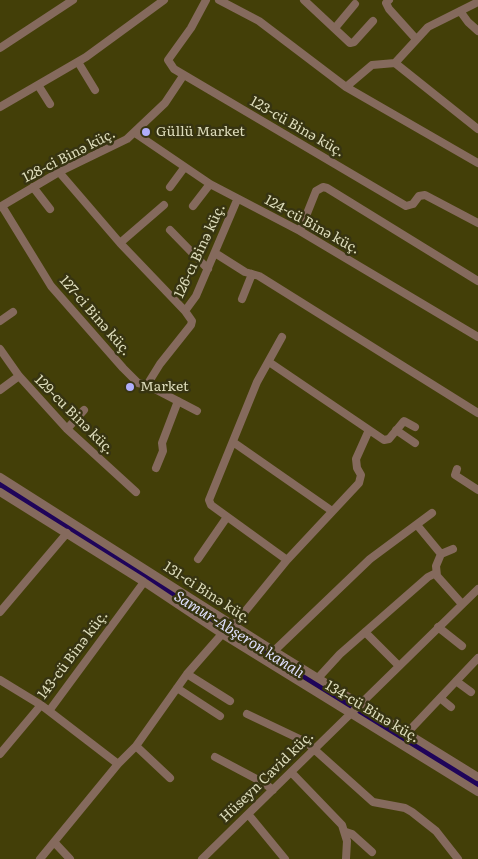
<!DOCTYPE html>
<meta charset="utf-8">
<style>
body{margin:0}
canvas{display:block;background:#433f08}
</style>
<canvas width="478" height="859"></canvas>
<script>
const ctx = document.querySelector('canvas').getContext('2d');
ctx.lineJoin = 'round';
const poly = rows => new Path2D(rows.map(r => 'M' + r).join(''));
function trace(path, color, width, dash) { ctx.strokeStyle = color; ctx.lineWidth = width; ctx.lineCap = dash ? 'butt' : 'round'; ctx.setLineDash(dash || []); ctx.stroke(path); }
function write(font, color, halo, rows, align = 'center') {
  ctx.font = font + ' Literata,serif'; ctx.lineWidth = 5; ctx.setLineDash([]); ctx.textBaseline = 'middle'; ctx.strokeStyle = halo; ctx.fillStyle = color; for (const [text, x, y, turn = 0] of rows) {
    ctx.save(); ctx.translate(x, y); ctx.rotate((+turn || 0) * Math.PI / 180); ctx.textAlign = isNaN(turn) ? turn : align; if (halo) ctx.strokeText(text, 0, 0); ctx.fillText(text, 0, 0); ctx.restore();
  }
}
trace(poly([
 [0,485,478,785]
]), '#1f045a', 7);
trace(poly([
 [206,0,191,28,168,60,174,69,406,206,413,204,419,196,425,195,478,223],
 [219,0,259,21,346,87,372,65,395,63,428,27,478,2],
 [304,0,350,43,354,42,373,21],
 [389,0,386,3,389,9,416,39],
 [460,11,468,22,478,31],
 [335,28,355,4],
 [0,48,73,0],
 [78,62,95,90],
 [395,63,478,129],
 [38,85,50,104],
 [346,87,478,163],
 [0,107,86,57,164,0],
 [135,133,210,184,300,231,478,337],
 [59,172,120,243,185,311],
 [33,187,50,209],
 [170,187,184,168],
 [2,206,51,286,123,368,138,383,147,385,197,411],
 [193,206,210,184],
 [0,207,59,172,127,139,165,103,183,76],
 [170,230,208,269],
 [300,231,316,191,323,187,327,188,478,281],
 [120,243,164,205],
 [215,253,245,272,259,276,478,413],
 [242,299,252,274],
 [0,321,13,312],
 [282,337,257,382,209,500,211,505,287,560],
 [0,349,19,376,67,429,136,492],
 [269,362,384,440,389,439,404,421,415,427],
 [147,385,160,364,191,325,192,321,185,311,196,296,237,200],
 [0,390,19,376],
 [67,429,84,410],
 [396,430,415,443],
 [233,442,332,511],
 [156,468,163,451,162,443,178,401],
 [457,469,455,475,478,490],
 [0,477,274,651,478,777],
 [0,492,144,582,222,634,478,792],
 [417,525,441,554,436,566,437,576,462,604],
 [441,554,453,549],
 [198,559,227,517],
 [0,612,67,533],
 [234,625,287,560,359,483,361,475,357,468,356,459,369,430],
 [438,627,462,646],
 [365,632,399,666],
 [274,651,370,559,432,513],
 [187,674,230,701],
 [318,678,340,654,428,577,436,573],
 [0,680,41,705],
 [456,681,471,692],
 [177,688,220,716],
 [440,698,451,707],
 [49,711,118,764],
 [247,714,306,742,373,802,405,808,412,812,436,831,458,859],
 [407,733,478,658],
 [136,746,170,778],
 [0,754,41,705,49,711,144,582],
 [215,757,264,783,273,790],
 [291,772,342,825,347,841,346,859],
 [248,814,285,859],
 [346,832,352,834,372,852],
 [55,843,70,859],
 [40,859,118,764,136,746,187,674,222,634],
 [202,859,478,589]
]), '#856a5d', 8);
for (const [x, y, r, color] of [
 [146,132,5,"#b0aefa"],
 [130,387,5,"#b0aefa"]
]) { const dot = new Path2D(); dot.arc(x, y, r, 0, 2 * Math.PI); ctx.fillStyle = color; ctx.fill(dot); trace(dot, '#373411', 2); }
write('14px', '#dcdbba', '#373411', [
 ["123-cü Binə küç.",297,127,30],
 ["128-ci Binə küç.",69,156,-27],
 ["124-cü Binə küç.",312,225,29],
 ["126-cı Binə küç.",200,251,-65],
 ["127-ci Binə küç.",95,316,49],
 ["129-cu Binə küç.",74,415,45],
 ["131-ci Binə küç.",207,593,33],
 ["143-cü Binə küç.",73,655,-53],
 ["134-cü Binə küç.",372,712,31],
 ["Hüseyn Cavid küç.",267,777,-44]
]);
write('14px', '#dcdbba', '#373411', [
 ["Güllü Market",156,132],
 ["Market",140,387]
], 'left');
write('italic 15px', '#dedffb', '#373411', [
 ["Samur-Abşeron kanalı",239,635,32]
]);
</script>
